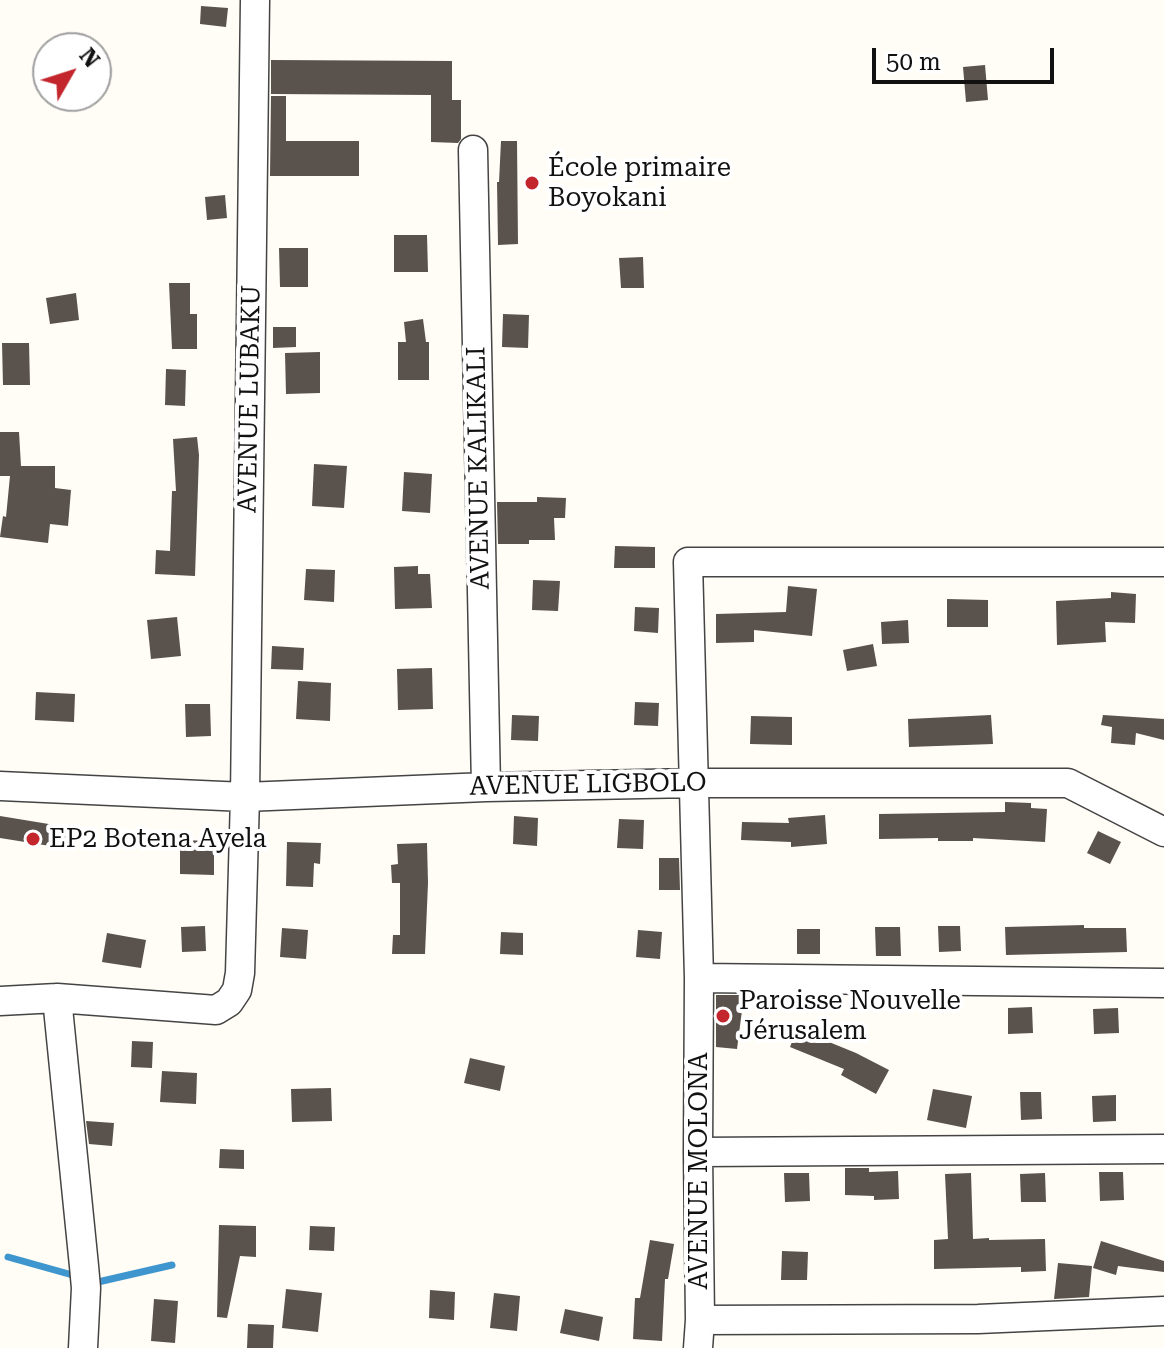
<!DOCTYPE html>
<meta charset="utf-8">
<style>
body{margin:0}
#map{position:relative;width:1164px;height:1348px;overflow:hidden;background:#fffdf5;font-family:"Roboto Serif",serif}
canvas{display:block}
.north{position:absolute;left:32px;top:32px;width:80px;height:80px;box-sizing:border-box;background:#fff;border:2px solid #a0a0a0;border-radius:50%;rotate:51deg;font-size:22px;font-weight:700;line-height:32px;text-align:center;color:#111}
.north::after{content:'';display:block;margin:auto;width:28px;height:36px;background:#c4262e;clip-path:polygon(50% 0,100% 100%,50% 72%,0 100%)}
.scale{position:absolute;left:872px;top:48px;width:182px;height:36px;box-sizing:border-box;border:4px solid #111;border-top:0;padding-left:10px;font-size:24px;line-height:28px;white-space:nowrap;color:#111;-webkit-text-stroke:6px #fff;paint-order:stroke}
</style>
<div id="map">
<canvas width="1164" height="1348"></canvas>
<div class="north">N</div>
<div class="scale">50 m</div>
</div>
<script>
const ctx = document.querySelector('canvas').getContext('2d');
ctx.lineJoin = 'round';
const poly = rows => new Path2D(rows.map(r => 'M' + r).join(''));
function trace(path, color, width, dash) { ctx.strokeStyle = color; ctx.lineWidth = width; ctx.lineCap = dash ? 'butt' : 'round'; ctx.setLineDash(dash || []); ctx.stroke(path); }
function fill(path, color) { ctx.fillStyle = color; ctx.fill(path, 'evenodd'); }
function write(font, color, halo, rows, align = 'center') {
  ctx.font = font + ' "Roboto Serif",serif'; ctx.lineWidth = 8; ctx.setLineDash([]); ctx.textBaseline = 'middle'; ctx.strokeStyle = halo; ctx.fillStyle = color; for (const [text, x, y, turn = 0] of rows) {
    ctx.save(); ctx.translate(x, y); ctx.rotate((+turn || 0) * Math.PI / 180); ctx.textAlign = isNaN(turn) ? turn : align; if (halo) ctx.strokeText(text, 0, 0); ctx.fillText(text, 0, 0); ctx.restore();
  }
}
trace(poly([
 [8,1257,76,1276],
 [92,1280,98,1282,172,1265]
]), '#3f96cf', 7);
fill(poly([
 [201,6,228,8,226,27,200,24],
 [271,60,452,61,452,100,461,100,461,139,458,143,431,142,431,95,271,94],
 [985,65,988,100,966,102,963,67],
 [271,96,286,96,286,141,359,141,359,176,270,176],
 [501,141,517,141,518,244,498,245,497,182,499,182],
 [225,195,227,218,207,220,205,197],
 [394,235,427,235,428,272,394,272],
 [279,248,308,248,308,287,280,287],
 [643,257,644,288,621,288,619,258],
 [169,283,190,283,190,314,197,314,197,349,172,349],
 [76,293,79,320,50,324,46,298],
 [503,314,529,315,528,348,502,347],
 [423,319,426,342,429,342,429,380,398,380,398,342,406,342,404,322],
 [273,327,296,327,296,347,273,348],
 [2,343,29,343,30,385,3,385],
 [320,352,320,393,286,394,285,353],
 [166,369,186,370,185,406,165,405],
 [0,432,19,432,21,466,55,466,55,488,71,490,68,526,50,524,48,543,0,537,3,516,6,517,10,476,0,476],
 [197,437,199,455,195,576,155,574,156,550,170,551,172,491,176,491,173,439],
 [314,464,347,466,344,508,312,506],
 [404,472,432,474,430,513,402,511],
 [537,497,566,498,565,518,554,518,555,540,529,540,529,544,498,544,497,502,537,502],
 [615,546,655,547,655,568,614,568],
 [418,566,418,574,430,574,432,608,395,609,394,567],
 [306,569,335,570,334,602,304,600],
 [533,580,560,581,558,611,532,610],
 [788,586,817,589,812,636,754,630,754,642,716,643,716,614,786,612],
 [1111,592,1136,594,1135,623,1105,622,1106,642,1057,645,1056,601,1111,598],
 [947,599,988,600,988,627,947,627],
 [635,607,659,608,658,633,634,631],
 [177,617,181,656,151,659,147,620],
 [908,620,909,643,882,644,881,622],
 [873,644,877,666,847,671,843,650],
 [272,646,304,648,303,670,271,669],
 [432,668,433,709,398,710,397,669],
 [298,681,331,683,330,721,296,719],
 [36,692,75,694,74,722,35,720],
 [635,702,659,703,658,726,634,725],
 [185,704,210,704,211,736,186,737],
 [512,715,539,716,538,741,511,740],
 [991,715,993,744,909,747,908,719],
 [1103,715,1164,719,1164,740,1136,733,1135,745,1111,743,1112,727,1101,725],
 [751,716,792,717,792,745,750,744],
 [1005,802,1031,803,1031,808,1047,809,1045,842,973,838,973,841,938,841,938,838,879,839,879,814,1005,812],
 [825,815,827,844,791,847,791,842,741,840,742,822,789,823,788,818],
 [0,816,73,828,69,849,0,838],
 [514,816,538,818,537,846,513,844],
 [619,819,644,820,643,849,617,848],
 [1098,831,1121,842,1110,864,1087,853],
 [180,840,214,841,214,875,180,874],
 [287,842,321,843,320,864,314,863,313,887,286,886],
 [427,843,428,883,425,954,392,954,393,935,400,935,400,883,392,883,391,865,398,864,397,844],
 [659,858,679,858,680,890,659,890],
 [1084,925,1084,928,1126,928,1127,952,1006,955,1005,927],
 [205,926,206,951,182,952,181,927],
 [938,926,960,926,961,951,939,952],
 [875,927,900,927,901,956,876,956],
 [282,928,308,930,306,959,280,957],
 [797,929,820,929,820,954,797,954],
 [638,930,662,932,660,959,636,957],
 [501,932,523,933,523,955,500,954],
 [107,933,146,940,141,968,102,962],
 [716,995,744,995,737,1049,716,1047],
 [1032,1007,1033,1033,1008,1034,1008,1008],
 [1118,1008,1119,1033,1094,1034,1093,1009],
 [797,1029,856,1053,889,1070,876,1094,841,1075,844,1069,790,1047],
 [132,1041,153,1042,152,1068,131,1067],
 [470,1058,505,1066,500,1091,464,1083],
 [162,1071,197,1073,196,1104,160,1102],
 [331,1088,332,1121,292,1122,291,1089],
 [933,1089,972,1096,966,1128,927,1120],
 [1020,1092,1041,1092,1042,1119,1021,1120],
 [1116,1095,1116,1121,1093,1122,1092,1096],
 [86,1121,114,1123,112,1146,89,1144],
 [220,1149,244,1150,244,1169,219,1168],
 [845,1168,869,1168,869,1172,898,1171,899,1199,874,1200,874,1196,845,1195],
 [1099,1172,1123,1172,1124,1200,1100,1201],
 [784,1173,809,1173,810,1201,785,1202],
 [971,1173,973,1239,989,1238,989,1240,1045,1239,1046,1271,1021,1272,1021,1267,934,1269,934,1240,948,1239,945,1174],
 [1045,1173,1046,1202,1021,1202,1020,1174],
 [219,1225,256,1226,256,1257,240,1256,227,1318,217,1317],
 [310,1226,335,1227,334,1251,309,1250],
 [650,1240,674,1244,668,1279,665,1279,662,1341,633,1339,635,1298,640,1298],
 [1101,1241,1164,1261,1164,1272,1118,1266,1116,1275,1093,1268],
 [782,1251,808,1252,807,1280,781,1280],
 [1058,1263,1092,1266,1089,1297,1054,1299],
 [286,1289,322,1293,318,1332,282,1328],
 [430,1290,455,1292,454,1320,429,1318],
 [494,1293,520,1296,517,1331,490,1328],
 [154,1299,178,1301,175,1343,151,1341],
 [565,1309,603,1317,599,1341,560,1333],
 [248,1324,274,1325,273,1348,247,1348]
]), '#5a524d');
const street = poly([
 [473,150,486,787],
 [0,786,245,797,486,787,694,783,1068,783,1164,832],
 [699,978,1164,983],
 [57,998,84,1266,86,1288,83,1348],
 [0,1001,57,998,216,1010,229,1002,237,990,240,973,245,797,255,0],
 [698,1152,1164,1149],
 [700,1320,978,1319,1164,1311],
 [698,1348,700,1320,698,1152,699,978,688,562,1164,562]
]);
trace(street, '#444', 31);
trace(street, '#fff', 28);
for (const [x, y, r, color] of [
 [532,183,8,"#c4262e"],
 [33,839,8,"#c4262e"],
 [723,1016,8,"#c4262e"]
]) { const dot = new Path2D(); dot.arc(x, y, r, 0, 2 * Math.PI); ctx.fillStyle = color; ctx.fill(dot); trace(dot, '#fff', 3); }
write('26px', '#111', '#fff', [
 ["École primaire",548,168],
 ["Boyokani",548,198],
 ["EP2 Botena Ayela",49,839],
 ["Paroisse Nouvelle",739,1001],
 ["Jérusalem",739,1031]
], 'left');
write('26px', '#111', '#fff', [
 ["AVENUE LUBAKU",250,399,-89],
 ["AVENUE KALIKALI",479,468,-91],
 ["AVENUE LIGBOLO",588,785,-1],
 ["AVENUE MOLONA",699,1171,-90]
]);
</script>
